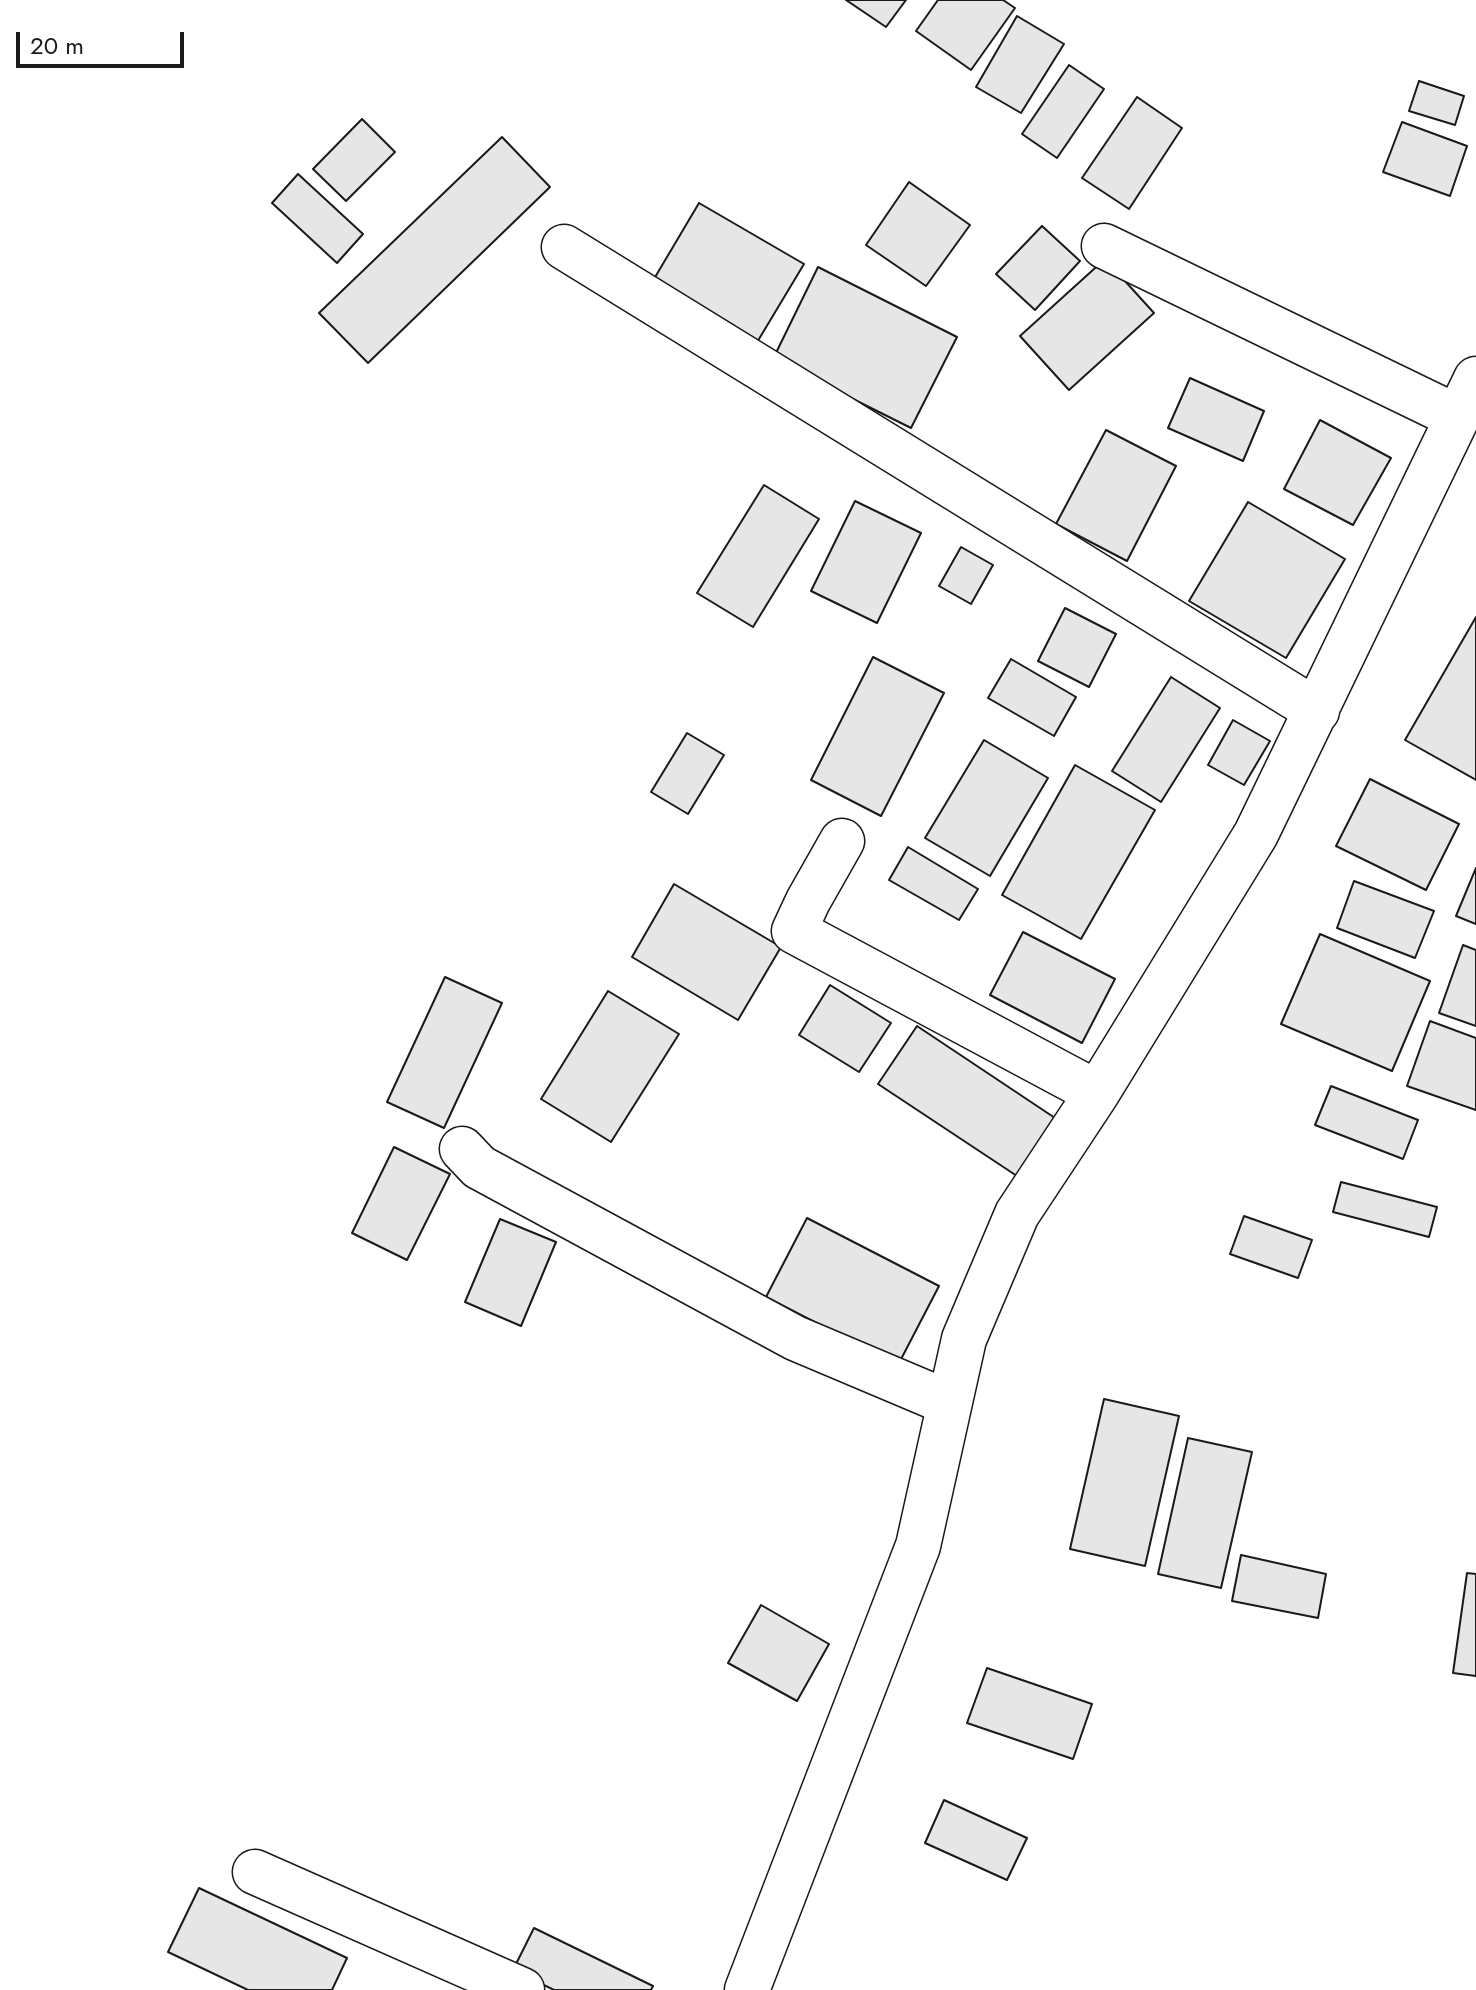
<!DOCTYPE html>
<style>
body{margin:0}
#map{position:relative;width:1476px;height:1990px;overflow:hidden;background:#fff;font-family:Jost,sans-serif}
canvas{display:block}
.scale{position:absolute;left:16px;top:32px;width:168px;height:36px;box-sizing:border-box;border:4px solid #1a1a1a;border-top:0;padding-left:10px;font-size:24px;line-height:28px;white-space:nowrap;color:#1a1a1a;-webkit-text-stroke:6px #fff;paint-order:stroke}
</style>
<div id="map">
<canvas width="1476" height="1990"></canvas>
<div class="scale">20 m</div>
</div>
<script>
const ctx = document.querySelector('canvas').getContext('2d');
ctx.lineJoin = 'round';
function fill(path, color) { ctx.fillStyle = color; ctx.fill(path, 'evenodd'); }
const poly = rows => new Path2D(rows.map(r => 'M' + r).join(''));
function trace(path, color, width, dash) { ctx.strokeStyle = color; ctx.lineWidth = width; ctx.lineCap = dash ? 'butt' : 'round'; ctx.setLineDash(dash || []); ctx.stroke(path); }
const building = poly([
 [846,0,906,0,886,27,846,0],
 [938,0,1003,0,1015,8,971,70,916,31,938,0],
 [1017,16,1064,44,1021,113,976,87,1017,16],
 [1069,65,1104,89,1057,158,1022,134,1069,65],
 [1419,81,1464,96,1455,125,1409,111,1419,81],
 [1137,97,1182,128,1129,209,1082,178,1137,97],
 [362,119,395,152,346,201,313,169,362,119],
 [1402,122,1467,146,1450,196,1383,172,1402,122],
 [502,137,550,187,368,363,319,313,502,137],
 [298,174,363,234,337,263,272,203,298,174],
 [909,182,970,225,926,286,866,245,909,182],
 [699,203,804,264,756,344,651,284,699,203],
 [1042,226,1080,261,1035,310,996,274,1042,226],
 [1105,259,1154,313,1069,390,1020,336,1105,259],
 [818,267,957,337,911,428,773,359,818,267],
 [1190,378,1264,411,1243,461,1168,428,1190,378],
 [1320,420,1391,458,1353,525,1284,489,1320,420],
 [1106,430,1176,466,1127,561,1056,524,1106,430],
 [764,485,819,519,753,627,697,593,764,485],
 [855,501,921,533,877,623,811,591,855,501],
 [1248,502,1345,559,1286,658,1189,601,1248,502],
 [961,547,993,565,971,604,939,586,961,547],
 [1065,608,1116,634,1089,687,1038,661,1065,608],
 [1476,617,1476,780,1405,740,1476,617],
 [873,657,944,693,881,816,811,780,873,657],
 [1011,659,1076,697,1054,736,988,698,1011,659],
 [1171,677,1220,708,1161,802,1112,771,1171,677],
 [1233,720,1270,741,1244,785,1208,765,1233,720],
 [687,733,724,755,688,814,651,792,687,733],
 [984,740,1048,778,990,876,925,838,984,740],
 [1075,765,1155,810,1081,939,1002,895,1075,765],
 [1370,779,1459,824,1426,890,1336,846,1370,779],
 [908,847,978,889,959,920,889,880,908,847],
 [1476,868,1476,924,1456,916,1476,868],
 [1354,881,1434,911,1415,958,1337,928,1354,881],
 [674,884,781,947,738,1020,632,957,674,884],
 [1023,932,1115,979,1082,1043,990,995,1023,932],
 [1320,934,1430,981,1392,1071,1281,1024,1320,934],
 [1463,945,1476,950,1476,1026,1439,1013,1463,945],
 [445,977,502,1003,444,1128,387,1102,445,977],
 [830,985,891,1023,859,1072,799,1035,830,985],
 [608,991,679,1034,611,1142,541,1099,608,991],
 [1430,1021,1476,1038,1476,1110,1407,1086,1430,1021],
 [917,1026,1061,1122,1023,1180,878,1084,917,1026],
 [1331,1086,1418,1120,1403,1159,1315,1125,1331,1086],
 [394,1147,450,1174,407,1260,352,1233,394,1147],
 [1341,1182,1437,1207,1429,1237,1333,1212,1341,1182],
 [1244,1216,1312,1240,1298,1278,1230,1254,1244,1216],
 [807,1218,939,1286,898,1365,766,1297,807,1218],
 [500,1219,556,1242,521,1326,465,1302,500,1219],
 [1104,1399,1179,1416,1145,1566,1070,1549,1104,1399],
 [1188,1438,1252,1452,1221,1588,1158,1574,1188,1438],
 [1241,1555,1326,1574,1318,1618,1232,1601,1241,1555],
 [1467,1573,1476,1574,1476,1676,1453,1673,1467,1573],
 [761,1605,829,1644,797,1701,728,1663,761,1605],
 [987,1668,1092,1704,1073,1759,967,1723,987,1668],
 [944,1800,1027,1838,1007,1880,925,1843,944,1800],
 [199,1888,347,1958,332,1990,248,1990,168,1952,199,1888],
 [534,1928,653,1986,651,1990,554,1990,513,1970,534,1928]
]);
fill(building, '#e6e6e6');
trace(building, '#1a1a1a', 2);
const street = poly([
 [1104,246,1457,417],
 [564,247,1317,711],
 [842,841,808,901,794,931,1097,1093],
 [462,1149,479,1167,795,1338,949,1403],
 [255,1872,522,1990],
 [747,1990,918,1546,964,1339,1017,1214,1097,1093,1256,834,1476,379]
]);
trace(street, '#1a1a1a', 47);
trace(street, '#fff', 44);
</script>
